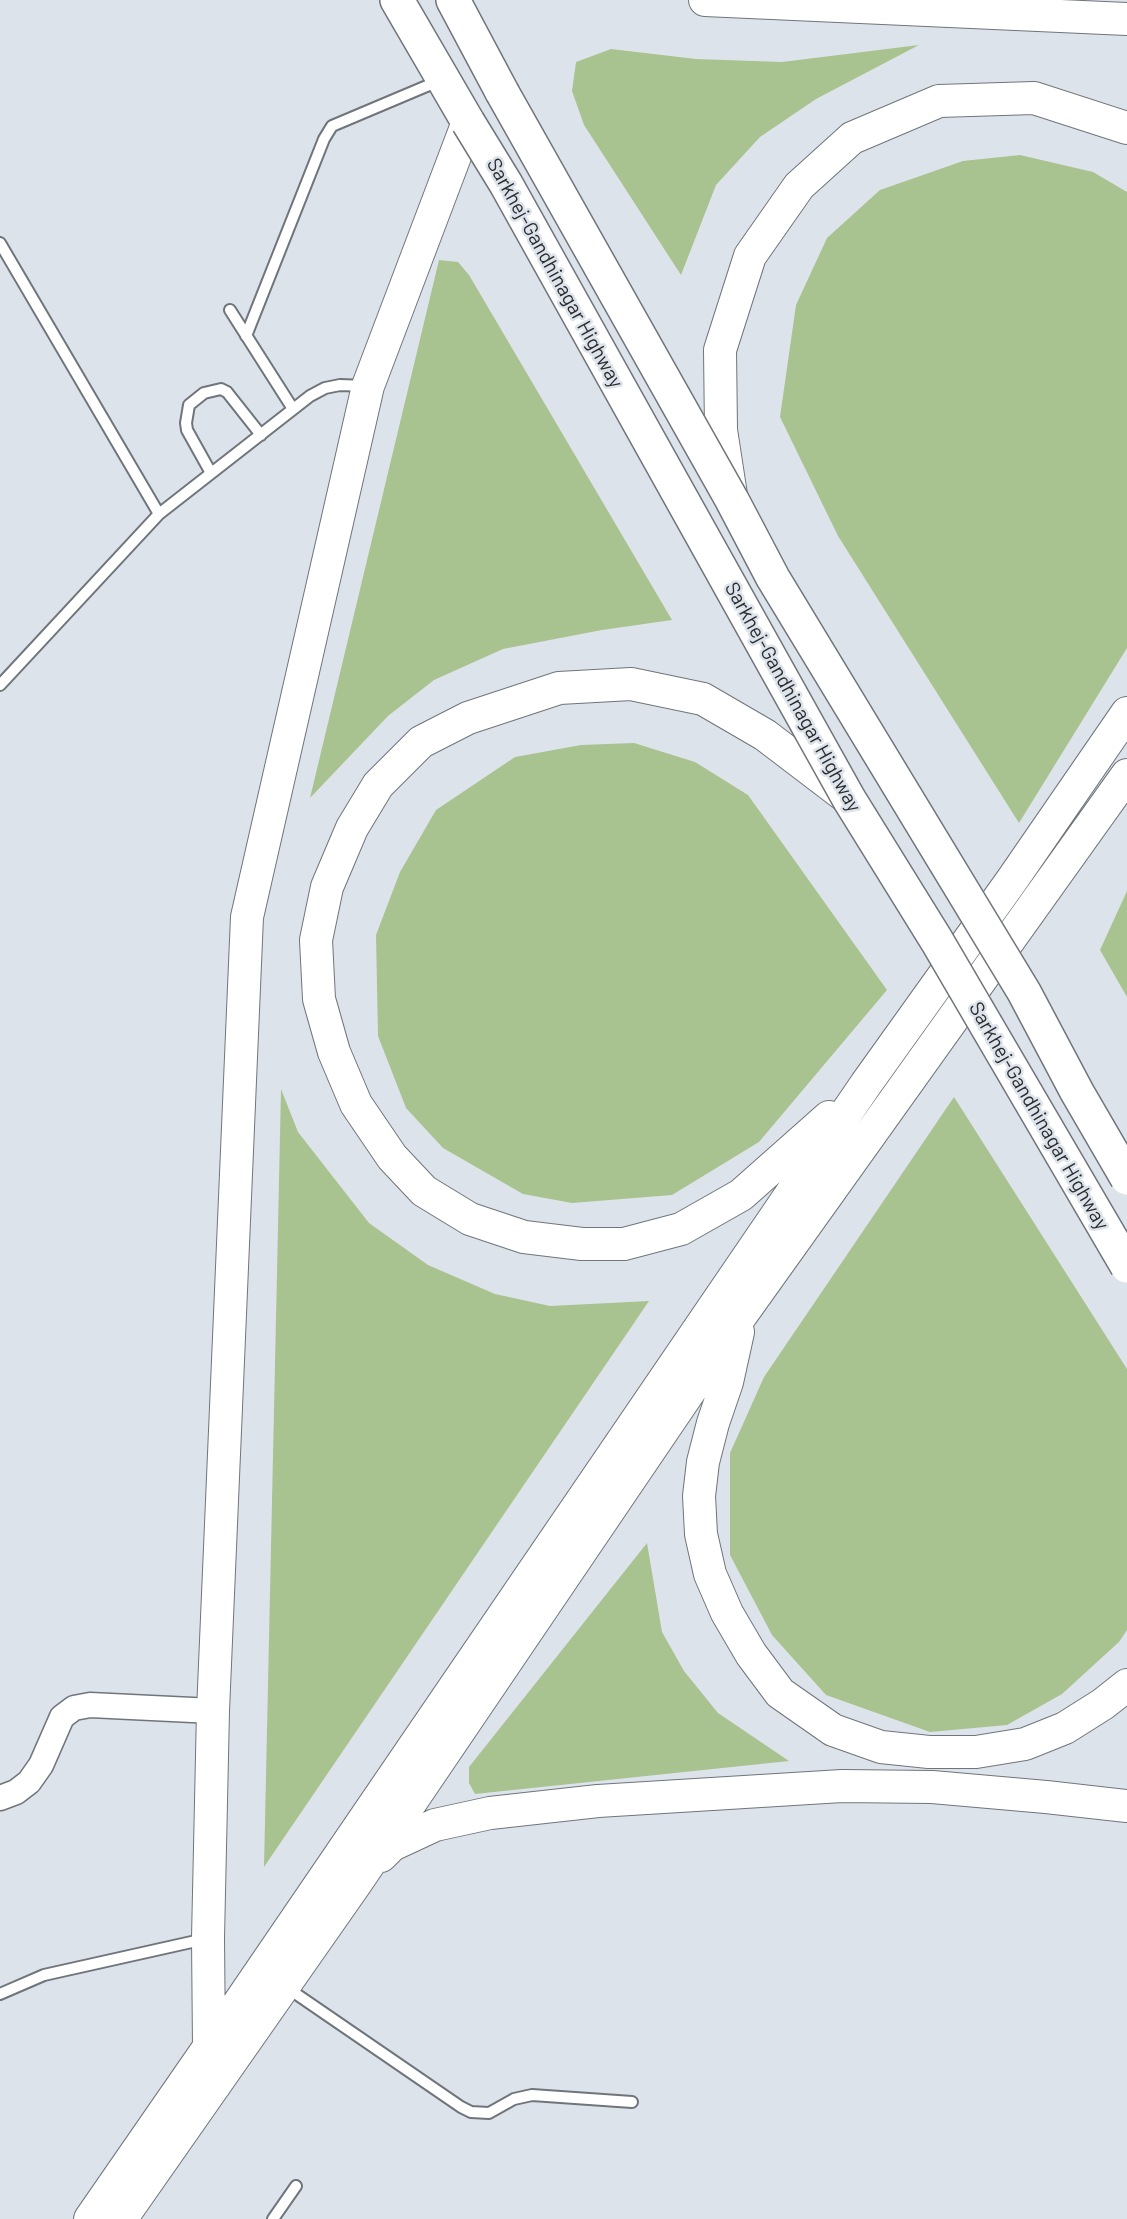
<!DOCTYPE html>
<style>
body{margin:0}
canvas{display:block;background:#dde3ea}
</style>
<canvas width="1127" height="2219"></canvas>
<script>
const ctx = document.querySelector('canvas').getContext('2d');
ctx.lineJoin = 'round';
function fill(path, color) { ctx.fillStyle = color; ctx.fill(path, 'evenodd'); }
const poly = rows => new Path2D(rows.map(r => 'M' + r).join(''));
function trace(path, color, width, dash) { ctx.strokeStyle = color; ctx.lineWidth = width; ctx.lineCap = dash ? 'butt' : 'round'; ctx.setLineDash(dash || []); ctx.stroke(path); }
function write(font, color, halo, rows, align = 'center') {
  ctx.font = font + ' Barlow,sans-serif'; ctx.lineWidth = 5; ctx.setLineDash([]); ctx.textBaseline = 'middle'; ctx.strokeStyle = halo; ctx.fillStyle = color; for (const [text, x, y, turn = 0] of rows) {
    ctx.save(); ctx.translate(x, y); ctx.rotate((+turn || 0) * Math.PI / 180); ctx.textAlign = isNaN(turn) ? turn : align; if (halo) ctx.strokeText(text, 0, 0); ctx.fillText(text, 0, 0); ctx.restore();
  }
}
fill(poly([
 [919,45,816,99,760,137,716,185,681,275,584,125,572,91,576,62,611,49,696,59,782,62],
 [1020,155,1093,172,1127,192,1127,648,1019,823,838,536,780,417,796,305,827,238,880,190,963,161],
 [439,260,458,262,469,275,672,620,602,630,503,649,434,680,388,716,310,798],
 [634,743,695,762,748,795,887,990,759,1142,672,1195,572,1203,523,1194,443,1148,406,1108,378,1036,376,935,400,872,436,810,515,757,581,745],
 [1127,891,1127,997,1100,950],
 [281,1089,298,1132,369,1223,428,1265,495,1294,550,1306,649,1301,264,1867],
 [954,1097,1127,1369,1127,1630,1119,1642,1062,1694,1007,1725,930,1732,826,1695,772,1635,730,1555,730,1453,764,1377],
 [647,1543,662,1632,684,1671,718,1713,789,1761,475,1794,469,1783,469,1767]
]), '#a9c390');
const service = poly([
 [0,243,159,514],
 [230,310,293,409],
 [246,336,324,139,332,126,441,80],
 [211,473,187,430,186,423,189,405,204,393,221,389,227,392,261,435],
 [0,685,159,514,310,396,325,388,340,385,366,386],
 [286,1987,461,2107,471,2112,489,2113,514,2099,532,2095,632,2102],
 [0,1994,44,1975,205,1939],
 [273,2219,296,2186]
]);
const tertiary = poly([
 [0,1798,16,1792,29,1782,41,1765,62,1717,74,1708,90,1705,213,1711]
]);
const primary = poly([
 [705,0,1127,19],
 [731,495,721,430,720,350,750,256,799,186,852,138,939,101,1034,98,1127,128],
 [829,1117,741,1195,681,1229,624,1244,582,1244,524,1237,470,1219,424,1191,392,1157,356,1104,334,1052,319,999,316,940,327,887,352,828,378,785,421,742,468,718,559,688,631,684,703,699,765,735,849,799],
 [738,1332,727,1382,713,1423,703,1462,699,1496,701,1534,710,1574,727,1613,751,1654,780,1693,833,1730,881,1747,929,1752,976,1752,1025,1744,1065,1728,1103,1704,1127,1685],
 [381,1856,392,1845,435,1825,490,1813,598,1801,842,1786,932,1787,1046,1797,1127,1806],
 [215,2085,209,2047,208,1938,213,1711,247,917,368,386,468,122],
 [90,2219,209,2047,866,1084,1012,880,1127,713],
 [121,2219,356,1883,742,1314,1127,775]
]);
const trunk = poly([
 [397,0,468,122],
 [453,0,502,92]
]);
trace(service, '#70757c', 14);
trace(tertiary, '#70757c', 27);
trace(primary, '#70757c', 34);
trace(trunk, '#70757c', 36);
trace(service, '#fff', 10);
trace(tertiary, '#fff', 24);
trace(primary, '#fff', 32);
trace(trunk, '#fff', 33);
const trunkBridge = poly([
 [502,92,732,500,773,578,1024,992,1077,1092,1127,1178],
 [468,122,506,184,849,799,937,941,1127,1266]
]);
trace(trunkBridge, '#70757c', 36, []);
trace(trunkBridge, '#fff', 33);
write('20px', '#292b2e', '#dde3ea', [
 ["Sarkhej-Gandhinagar Highway",555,273,61],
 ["Sarkhej-Gandhinagar Highway",793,697,61],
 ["Sarkhej-Gandhinagar Highway",1039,1116,60]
]);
</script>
